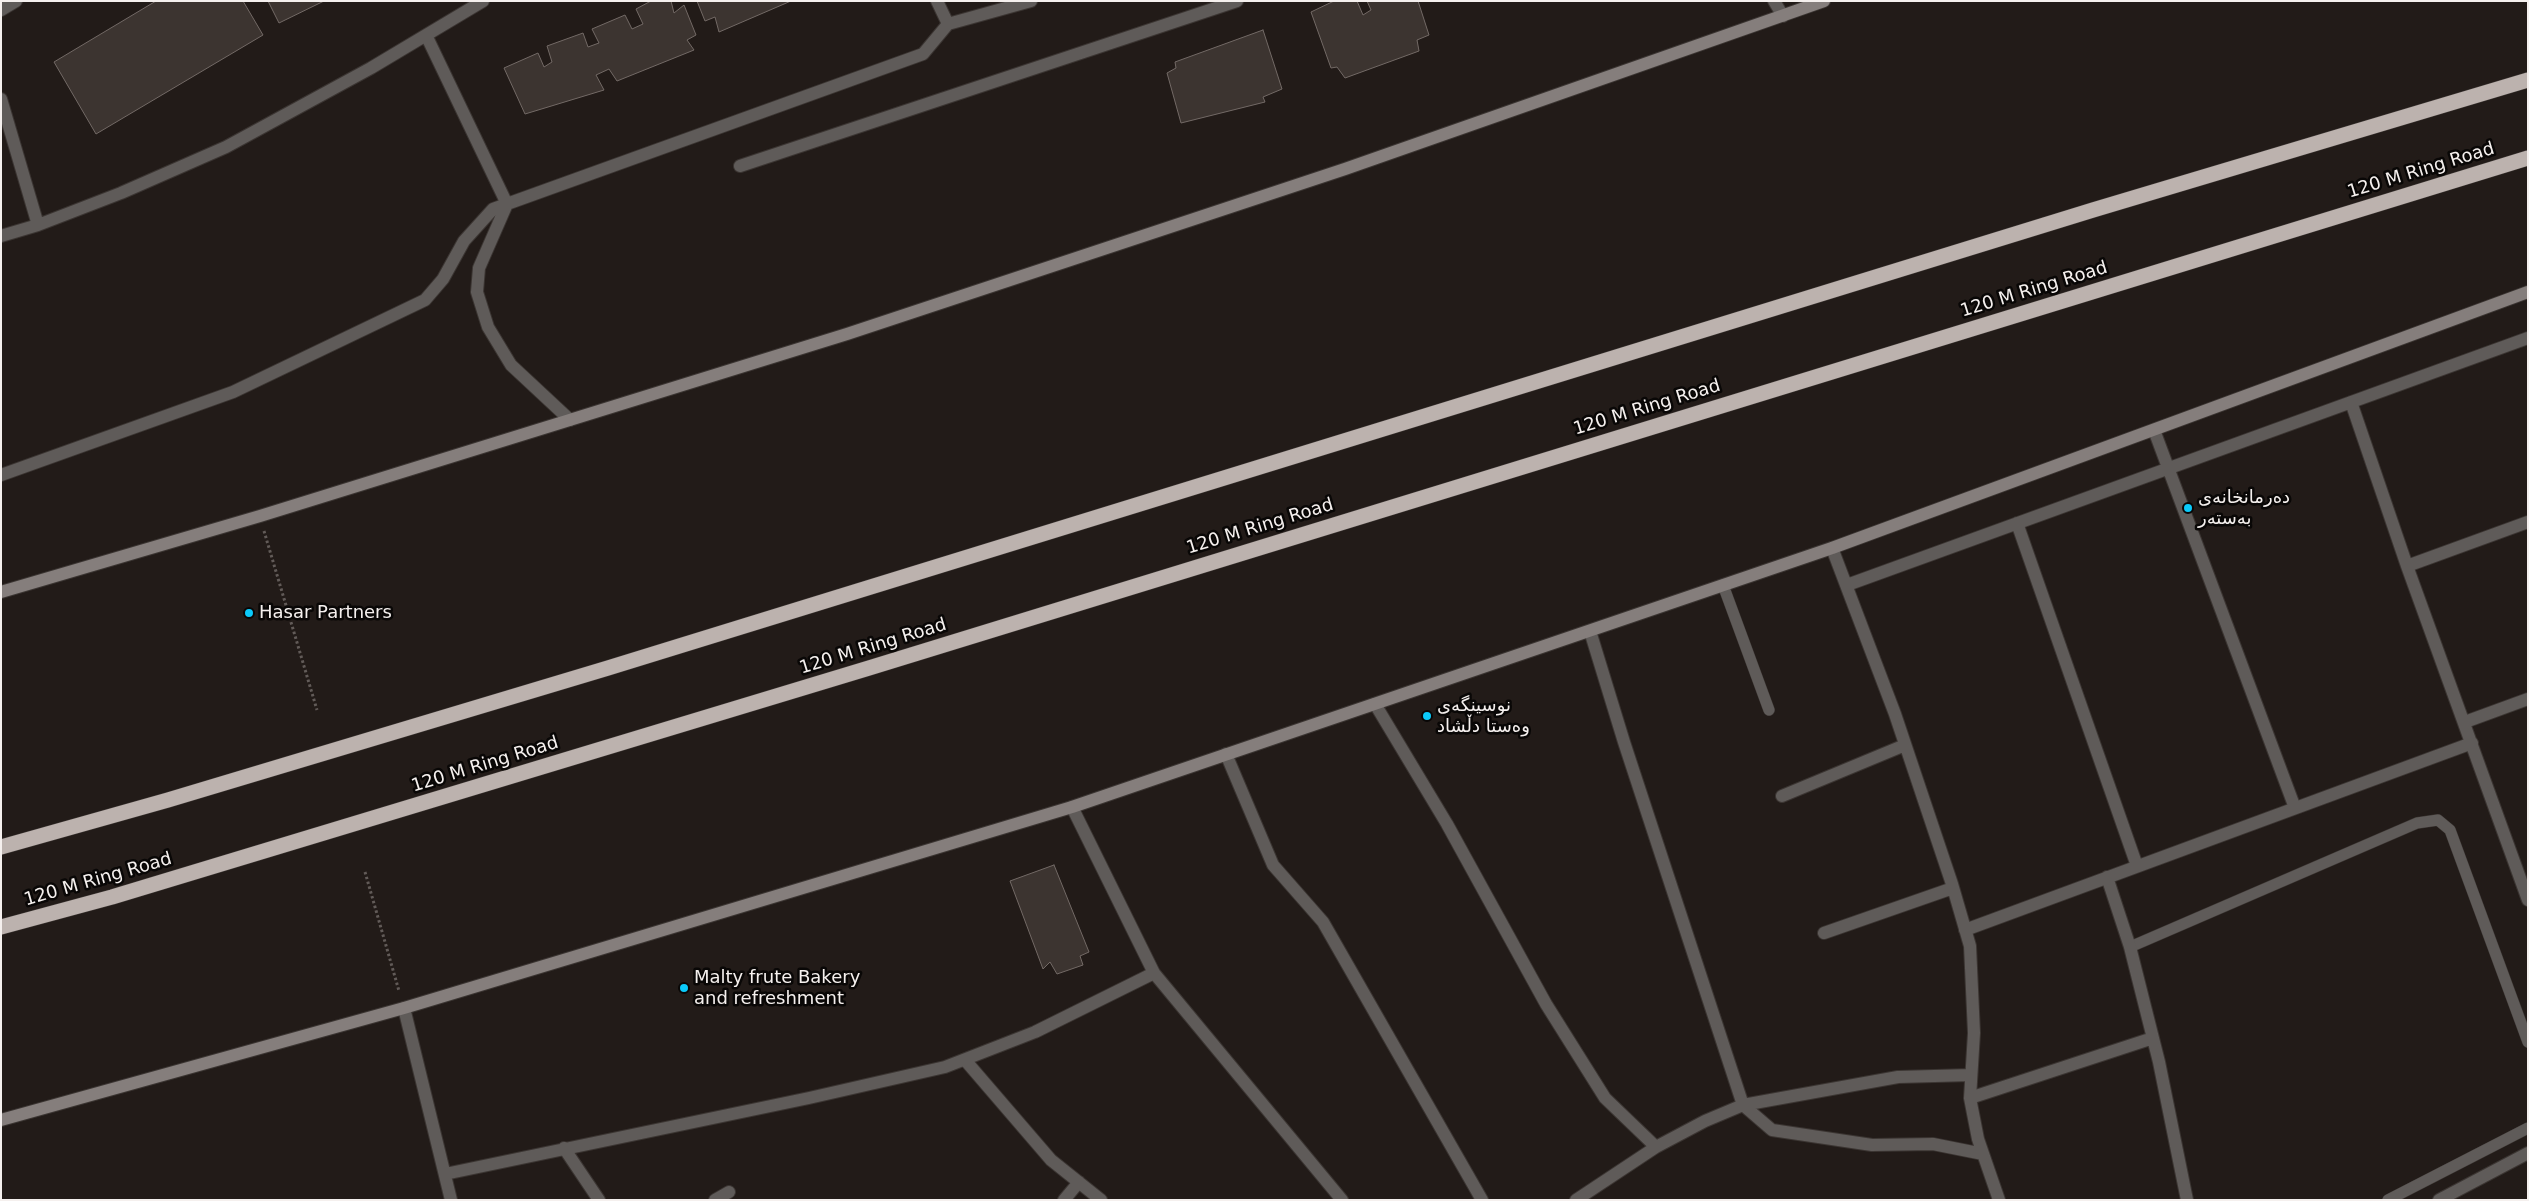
<!DOCTYPE html>
<meta charset="utf-8">
<style>
body{margin:0}
#map{position:relative;width:2529px;height:1201px;overflow:hidden;background:#221b18;font-family:"DejaVu Sans",sans-serif}
canvas{display:block}
.frame{position:absolute;inset:0;border:2px solid #f5f0ee;pointer-events:none}
</style>
<div id="map">
<canvas width="2529" height="1201"></canvas>
<div class="frame"></div>
</div>
<script>
const ctx = document.querySelector('canvas').getContext('2d');
ctx.lineJoin = 'round';
function fill(path, color) { ctx.fillStyle = color; ctx.fill(path, 'evenodd'); }
const poly = rows => new Path2D(rows.map(r => 'M' + r).join(''));
function trace(path, color, width, dash) { ctx.strokeStyle = color; ctx.lineWidth = width; ctx.lineCap = dash ? 'butt' : 'round'; ctx.setLineDash(dash || []); ctx.stroke(path); }
function write(font, color, halo, rows, align = 'center') {
  ctx.font = font + ' "DejaVu Sans","Noto Naskh Arabic",sans-serif'; ctx.lineWidth = 5; ctx.setLineDash([]); ctx.textBaseline = 'middle'; ctx.strokeStyle = halo; ctx.fillStyle = color; for (const [text, x, y, turn = 0] of rows) {
    ctx.save(); ctx.translate(x, y); ctx.rotate((+turn || 0) * Math.PI / 180); ctx.textAlign = isNaN(turn) ? turn : align; if (halo) ctx.strokeText(text, 0, 0); ctx.fillText(text, 0, 0); ctx.restore();
  }
}
const building = poly([
 [156,1,243,1,263,35,96,134,54,62,156,1],
 [268,1,324,1,279,23,268,1],
 [651,1,671,1,674,13,684,5,696,35,687,40,694,50,617,81,609,69,596,75,604,90,525,114,504,68,538,53,544,67,552,62,547,46,583,33,588,47,599,43,592,29,625,15,632,29,643,24,636,9,651,1],
 [697,1,791,1,719,32,715,17,705,21,697,1],
 [1334,1,1357,1,1363,15,1371,10,1367,1,1418,1,1429,35,1417,40,1419,51,1345,78,1337,67,1331,68,1311,12,1334,1],
 [1263,30,1282,89,1263,97,1265,102,1181,123,1167,73,1176,68,1175,62,1263,30],
 [1054,865,1089,952,1080,956,1083,965,1057,974,1050,962,1043,969,1010,881,1054,865]
]);
fill(building, '#3c3430');
trace(building, '#736a66', 1);
const lane = poly([
 [1723,585,1769,710],
 [2130,947,2417,823,2438,820,2450,830,2528,1042],
 [2388,1200,2528,1128]
]);
const street = poly([
 [1774,1,1783,16],
 [1,10,16,1],
 [948,24,1031,1],
 [426,35,507,204,479,268,477,292,488,327,511,365,570,420],
 [1,99,38,225],
 [740,166,1237,1],
 [1,236,38,225,121,193,226,147,371,68,483,1],
 [2351,402,2407,566,2528,900],
 [2154,430,2295,808],
 [1,475,233,392,425,300,443,279,464,241,493,209,923,54,948,24,937,1],
 [2017,523,2137,866],
 [1832,548,1895,714,1952,884,1970,946,1974,1033,1970,1098,1978,1139,1999,1200],
 [2407,566,2528,522],
 [1847,585,2528,338],
 [1590,631,1624,742,1743,1105,1772,1130,1872,1145,1933,1144,1983,1154],
 [1375,704,1447,824,1546,1004,1605,1098,1656,1147],
 [2465,722,2528,699],
 [1226,754,1273,865,1323,922,1482,1200],
 [1782,796,1905,745],
 [1072,807,1154,973,1342,1200],
 [2107,877,2130,947,2159,1062,2187,1200],
 [1965,930,2472,743],
 [1824,933,1953,888],
 [404,1008,451,1200],
 [965,1060,1051,1160,1101,1200],
 [1970,1098,2153,1038],
 [564,1148,599,1200],
 [445,1174,809,1098,945,1067,1035,1032,1154,973],
 [715,1200,729,1192],
 [1064,1200,1079,1182],
 [1576,1200,1656,1147,1705,1121,1743,1105,1898,1077,1971,1075],
 [2439,1200,2528,1153]
]);
const secondary = poly([
 [1,592,260,516,847,334,1345,169,1824,1],
 [1,1120,404,1008,1072,807,1832,548,2528,292]
]);
const highway = poly([
 [1,847,168,800,608,668,2093,210,2528,80],
 [1,927,112,897,869,668,2528,158]
]);
trace(lane, '#3b3532', 12);
trace(street, '#3b3532', 14);
trace(secondary, '#3b3532', 14);
trace(highway, '#3b3532', 16);
trace(poly([
 [264,531,317,710],
 [365,872,399,991]
]), '#625b58', 3, [2.5, 2.5]);
trace(lane, '#5f5b59', 11);
trace(street, '#5f5b59', 12);
trace(secondary, '#857e7c', 12);
trace(highway, '#bcb2ae', 15);
for (const [x, y, r, color] of [
 [2188,508,5,"#0bcafa"],
 [249,613,5,"#0bcafa"],
 [1427,716,5,"#0bcafa"],
 [684,988,5,"#0bcafa"]
]) { const dot = new Path2D(); dot.arc(x, y, r, 0, 2 * Math.PI); ctx.fillStyle = color; ctx.fill(dot); trace(dot, '#090706', 2); }
write('18px', '#f5f0ee', '#090706', [
 ["120 M Ring Road",2421,171,-17],
 ["120 M Ring Road",2034,290,-17],
 ["120 M Ring Road",1647,408,-17],
 ["120 M Ring Road",1260,527,-17],
 ["120 M Ring Road",873,647,-17],
 ["120 M Ring Road",485,765,-17],
 ["120 M Ring Road",98,880,-16]
]);
write('18px', '#f5f0ee', '#090706', [
 ["دەرمانخانەی",2198,498],
 ["بەستەر",2198,519],
 ["Hasar Partners",259,613],
 ["نوسینگەی",1437,706],
 ["وەستا دڵشاد",1437,727],
 ["Malty frute Bakery",694,978],
 ["and refreshment",694,999]
], 'left');
</script>
